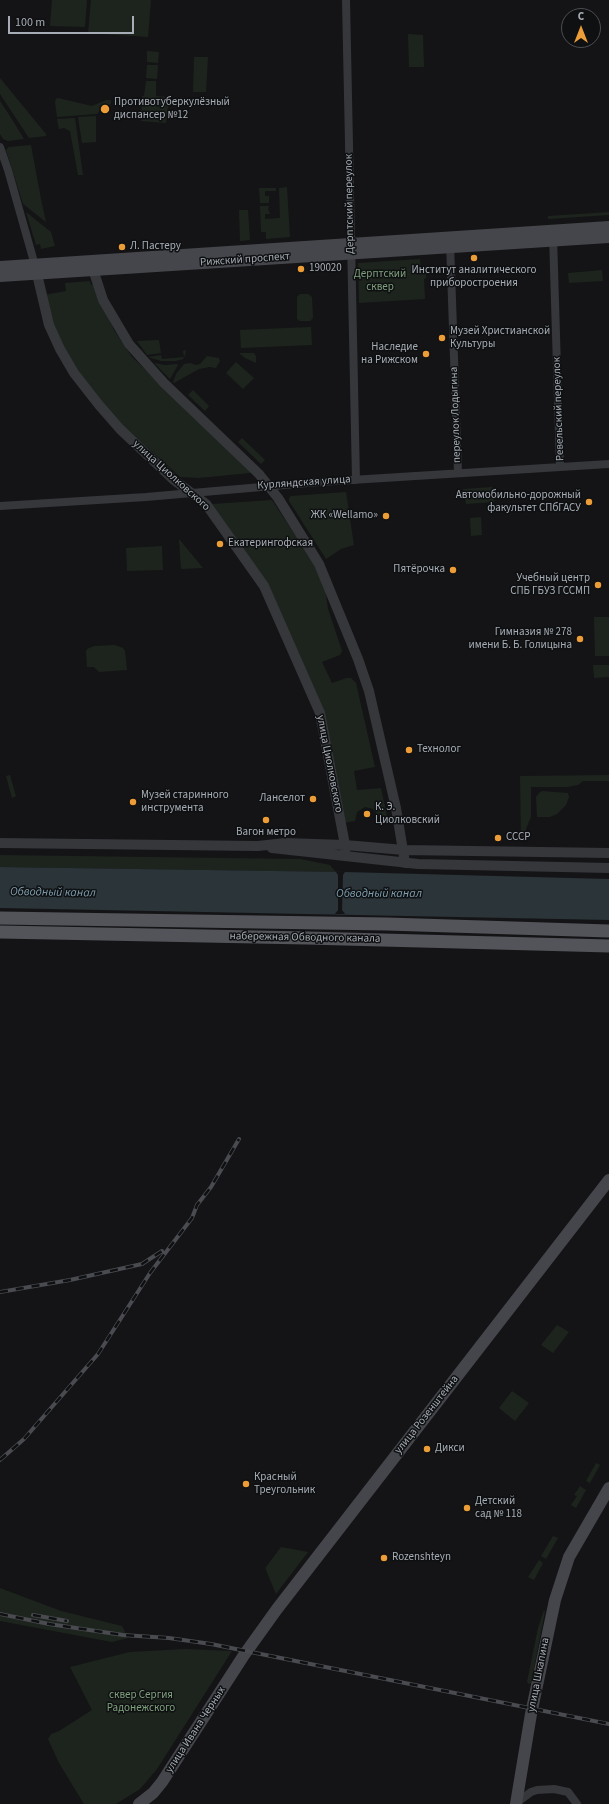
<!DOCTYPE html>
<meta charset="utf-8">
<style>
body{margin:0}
#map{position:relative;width:609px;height:1804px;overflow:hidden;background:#141416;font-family:"Source Sans 3",sans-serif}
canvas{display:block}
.north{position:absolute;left:561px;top:8px;width:40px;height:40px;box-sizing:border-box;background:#0f1011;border:1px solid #4c4f53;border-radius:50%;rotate:0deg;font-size:11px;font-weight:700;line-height:16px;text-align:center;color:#a7adb6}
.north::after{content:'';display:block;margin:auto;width:14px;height:18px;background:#ec9d37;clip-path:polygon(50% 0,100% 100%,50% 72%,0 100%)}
.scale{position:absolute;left:8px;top:16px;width:126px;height:18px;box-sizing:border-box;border:2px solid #a7adb6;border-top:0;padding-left:5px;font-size:12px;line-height:14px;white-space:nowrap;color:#a7adb6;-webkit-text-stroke:3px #0f1011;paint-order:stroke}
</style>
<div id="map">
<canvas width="609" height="1804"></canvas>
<div class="north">С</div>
<div class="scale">100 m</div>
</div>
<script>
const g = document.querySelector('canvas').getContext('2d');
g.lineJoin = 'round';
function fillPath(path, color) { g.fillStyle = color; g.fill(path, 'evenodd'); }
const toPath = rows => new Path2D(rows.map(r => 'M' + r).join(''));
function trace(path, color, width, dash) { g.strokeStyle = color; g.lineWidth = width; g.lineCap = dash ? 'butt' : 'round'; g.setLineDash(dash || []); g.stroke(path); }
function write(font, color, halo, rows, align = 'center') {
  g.font = font + ' "Source Sans 3",sans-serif'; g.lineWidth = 3; g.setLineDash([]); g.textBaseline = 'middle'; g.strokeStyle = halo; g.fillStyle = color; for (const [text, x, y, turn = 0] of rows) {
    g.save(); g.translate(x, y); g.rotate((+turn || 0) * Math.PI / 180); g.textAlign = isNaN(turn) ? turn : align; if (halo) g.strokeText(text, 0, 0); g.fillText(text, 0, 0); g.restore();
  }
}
fillPath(toPath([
 [52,0,87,0,85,27,50,26],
 [91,0,151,0,148,37,88,33],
 [408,34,423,35,424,67,409,67],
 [147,51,159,52,158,63,147,62],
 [194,57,208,57,206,92,193,92],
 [147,65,158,65,157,79,146,78],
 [0,78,46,134,46,136,29,138,0,94],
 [146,81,156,81,156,96,169,97,166,123,141,121,142,96,144,96],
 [58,98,92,106,106,100,111,100,111,104,102,108,97,114,57,117,55,102,56,99],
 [0,101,10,116,24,139,8,141,3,139,0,134],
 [96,116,96,142,82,143,78,117],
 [75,118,83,175,78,175,70,131,64,128,59,129,57,119],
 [31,145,41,199,46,222,23,204,6,150,9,147],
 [287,187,290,237,266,239,266,232,261,232,260,206,269,206,268,209,270,214,265,214,265,219,280,218,279,188],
 [259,188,276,188,276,191,265,191,265,196,269,196,269,203,260,203],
 [239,210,248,210,250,240,240,241],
 [26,212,51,232,55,246,41,249,40,244,36,245],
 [609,212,609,215,548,219,548,216],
 [420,259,421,273,426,273,426,278,424,279,425,299,359,303,358,263],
 [602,270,603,281,569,283,568,273],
 [90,281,91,285,93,284,114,330,132,357,249,469,250,473,199,478,180,477,112,415,84,381,55,331,44,295,66,291,65,283],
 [300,294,308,294,312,297,313,318,310,321,300,321,297,319,297,297],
 [311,327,312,345,241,348,240,330],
 [159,340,161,353,147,355,137,341],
 [186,350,185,355,183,359,176,361,161,361,148,357,161,355,162,359,184,357,183,351],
 [239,353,254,353,256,356,256,363,245,358],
 [207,356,219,358,220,361,216,368,210,367,199,369,174,383,173,382,176,374,184,364,190,363,196,365,200,364],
 [236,362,254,378,243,389,226,373],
 [154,363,165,365,177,364,178,365,170,379],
 [193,390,209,406,205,411,188,395],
 [242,438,265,460,261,464,238,442],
 [492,487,494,502,466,504,463,489],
 [346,492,354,545,341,549,326,559,289,501,289,498,291,496],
 [272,500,314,564,325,587,328,609,342,651,340,655,322,662,332,683,347,678,351,678,356,683,375,767,354,771,357,790,381,788,387,816,379,817,373,809,365,807,357,812,355,821,344,823,322,706,268,585,212,504],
 [481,517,482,535,471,536,470,518],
 [179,539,203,568,181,569],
 [162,546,163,570,127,571,126,548],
 [594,617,609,617,609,656,595,656],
 [115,645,123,648,125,651,127,670,99,672,94,667,87,667,86,652,87,649,94,646],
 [593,665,609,665,609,677,594,678],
 [10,775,16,796,12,798,6,776],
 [609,775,609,781,583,781,578,785,567,787,531,787,531,817,526,829,526,841,521,841,520,776],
 [542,791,568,793,569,797,566,805,557,814,550,817,537,817,536,797,539,793],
 [0,855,300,859,330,865,336,872,0,867],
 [557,1325,569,1332,553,1353,541,1345],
 [512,1391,529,1403,515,1421,499,1408],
 [596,1463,600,1465,590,1483,586,1481],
 [580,1486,586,1490,576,1508,571,1505,577,1496,574,1495],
 [553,1536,558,1538,546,1559,541,1556],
 [281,1547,308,1552,276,1594,266,1570,266,1567],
 [539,1560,543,1563,534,1580,528,1577],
 [0,1588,61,1611,122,1626,128,1638,112,1642,0,1621],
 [544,1610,545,1612,531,1683,529,1684,527,1682,538,1628],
 [185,1649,232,1651,157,1769,140,1789,116,1804,84,1804,59,1763,48,1739,51,1734,59,1731,92,1710,70,1667,130,1652]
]), '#1d241d');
fillPath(toPath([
 [0,867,345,872,609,879,609,920,0,908]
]), '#2b3439');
fillPath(toPath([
 [336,872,345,872,343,875,342,910,345,914,335,914,338,910,338,875]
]), '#141416');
trace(toPath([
 [346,0,356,480],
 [0,147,8,170,36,269],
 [553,236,560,467],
 [450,242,458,473],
 [0,506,146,497,319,482,609,464],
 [515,1804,531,1792,537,1790,554,1789,568,1792,577,1804]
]), '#35373b', 8);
trace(toPath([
 [91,263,103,300,129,344,164,383,259,474,278,498,319,564,358,659,369,691,396,808,405,863],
 [37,274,49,325,60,349,74,373,99,405,120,429,174,480,206,504,264,586,320,713,345,845,345,856],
 [0,843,258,846,285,843,345,845,404,850,609,853],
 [272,848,418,864,609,868]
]), '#35373b', 10);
trace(toPath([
 [0,267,609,227],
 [0,276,609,237],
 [139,1804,153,1793,162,1782,244,1655,277,1609,609,1180],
 [516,1804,531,1714,555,1600,569,1557,609,1488]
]), '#44464b', 12);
trace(toPath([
 [0,918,387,924,609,931],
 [0,932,307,938,609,946]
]), '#52545a', 13);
const rail = toPath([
 [0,1292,70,1280,142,1264,162,1251],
 [0,1460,24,1439,98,1354,150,1273,192,1218,197,1205,211,1187,239,1139],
 [0,1614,49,1624,123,1635,169,1638,211,1644,609,1724],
 [33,1615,67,1621]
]);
trace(rail, '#494b50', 4);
trace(rail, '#0f1011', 2.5, [8]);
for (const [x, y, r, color] of [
 [105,109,5,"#ec9d37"],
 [122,247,4,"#ec9d37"],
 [474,258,4,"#ec9d37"],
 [301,269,4,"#ec9d37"],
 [442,338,4,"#ec9d37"],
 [426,354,4,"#ec9d37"],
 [589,502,4,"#ec9d37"],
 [386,516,4,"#ec9d37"],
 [220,544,4,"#ec9d37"],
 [453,570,4,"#ec9d37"],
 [598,585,4,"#ec9d37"],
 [580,639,4,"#ec9d37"],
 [409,750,4,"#ec9d37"],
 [313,799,4,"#ec9d37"],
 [133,802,4,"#ec9d37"],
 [367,814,4,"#ec9d37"],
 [266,820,4,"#ec9d37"],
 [498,838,4,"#ec9d37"],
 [427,1449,4,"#ec9d37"],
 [246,1484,4,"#ec9d37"],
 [467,1508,4,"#ec9d37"],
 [384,1558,4,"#ec9d37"]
]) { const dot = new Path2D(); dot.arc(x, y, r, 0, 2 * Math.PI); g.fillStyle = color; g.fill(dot); trace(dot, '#0f1011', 1.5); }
write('11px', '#a7adb6', '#0f1011', [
 ["Противотуберкулёзный",114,103],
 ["диспансер №12",114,116],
 ["Л. Пастеру",130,247],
 ["190020",309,269],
 ["Институт аналитического",474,271,"center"],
 ["приборостроения",474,284,"center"],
 ["Музей Христианской",450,332],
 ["Культуры",450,345],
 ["Наследие",418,348,"right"],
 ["на Рижском",418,361,"right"],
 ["Автомобильно-дорожный",581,496,"right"],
 ["факультет СПбГАСУ",581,509,"right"],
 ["ЖК «Wellamo»",378,516,"right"],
 ["Екатерингофская",228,544],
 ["Пятёрочка",445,570,"right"],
 ["Учебный центр",590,579,"right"],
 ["СПБ ГБУЗ ГССМП",590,592,"right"],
 ["Гимназия № 278",572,633,"right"],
 ["имени Б. Б. Голицына",572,646,"right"],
 ["Технолог",417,750],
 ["Музей старинного",141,796],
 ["инструмента",141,809],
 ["Ланселот",305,799,"right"],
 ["К. Э.",375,808],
 ["Циолковский",375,821],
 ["Вагон метро",266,833,"center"],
 ["СССР",506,838],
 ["Дикси",435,1449],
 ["Красный",254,1478],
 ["Треугольник",254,1491],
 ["Детский",475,1502],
 ["сад № 118",475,1515],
 ["Rozenshteyn",392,1558]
], 'left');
write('11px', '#a7adb6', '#0f1011', [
 ["Дерптский переулок",350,204,-91],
 ["Рижский проспект",245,260,-4],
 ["Ревельский переулок",559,409,-92],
 ["переулок Лодыгина",456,415,-92],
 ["улица Циолковского",171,476,42],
 ["Курляндская улица",304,483,-4],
 ["улица Циолковского",329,764,79],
 ["набережная Обводного канала",305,938,1],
 ["улица Розенштейна",427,1415,-52],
 ["улица Шкапина",539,1675,-79],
 ["улица Ивана Черных",196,1730,-57]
]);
write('11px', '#7fa07e', '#0f1011', [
 ["Дерптский",380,275],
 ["сквер",380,288],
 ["сквер Сергия",141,1696],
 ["Радонежского",141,1709]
]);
write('italic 12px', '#7e9eb0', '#0f1011', [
 ["Обводный канал",53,893,1],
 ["Обводный канал",379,894]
]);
</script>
